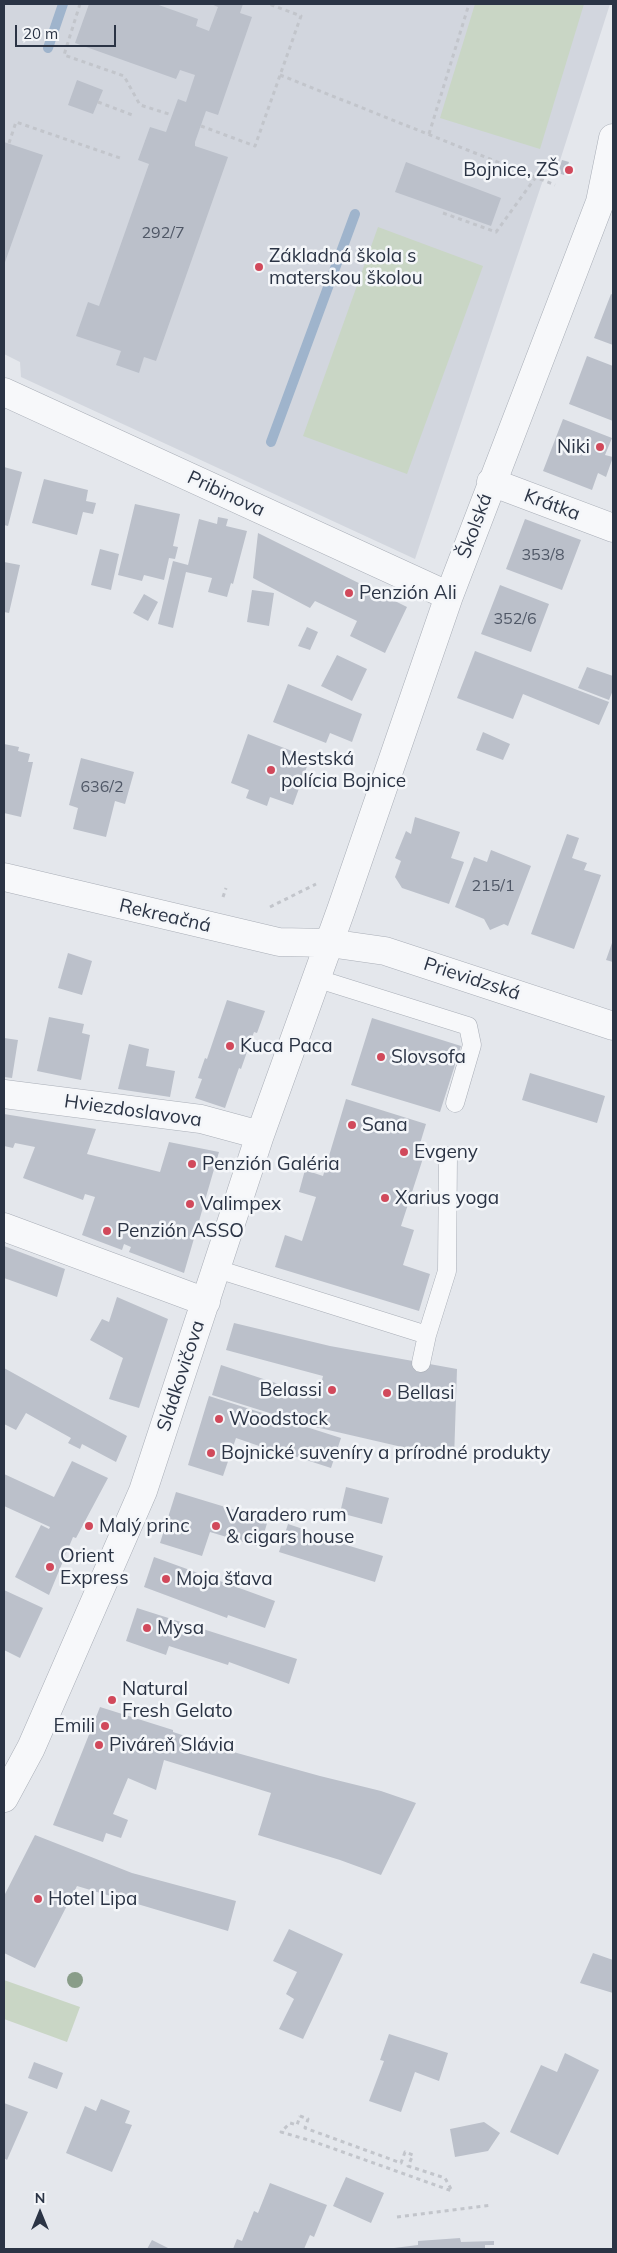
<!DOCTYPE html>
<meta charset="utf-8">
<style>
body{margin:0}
#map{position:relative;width:617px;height:2253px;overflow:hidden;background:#e4e7ec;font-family:Mulish,sans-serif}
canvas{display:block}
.frame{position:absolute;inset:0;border:5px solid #2b3445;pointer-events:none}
.north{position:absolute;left:15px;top:2188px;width:50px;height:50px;-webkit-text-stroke:4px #f4f6f9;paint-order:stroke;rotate:0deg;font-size:14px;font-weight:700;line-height:20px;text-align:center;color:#2b3445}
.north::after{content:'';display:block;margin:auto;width:18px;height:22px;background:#2b3445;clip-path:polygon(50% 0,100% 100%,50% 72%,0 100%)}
.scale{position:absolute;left:15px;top:25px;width:101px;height:22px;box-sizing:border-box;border:2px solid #2b3445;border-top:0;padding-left:6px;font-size:15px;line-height:18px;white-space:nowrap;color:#2b3445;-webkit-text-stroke:4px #f4f6f9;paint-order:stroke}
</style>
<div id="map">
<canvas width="617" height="2253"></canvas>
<div class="frame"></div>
<div class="north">N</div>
<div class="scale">20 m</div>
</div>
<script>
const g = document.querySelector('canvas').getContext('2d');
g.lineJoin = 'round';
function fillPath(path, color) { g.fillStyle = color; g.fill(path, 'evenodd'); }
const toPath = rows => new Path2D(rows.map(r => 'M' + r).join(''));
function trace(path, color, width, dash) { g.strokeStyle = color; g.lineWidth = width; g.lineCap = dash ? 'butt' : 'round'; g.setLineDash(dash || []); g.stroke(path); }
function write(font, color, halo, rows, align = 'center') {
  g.font = font + ' Mulish,sans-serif'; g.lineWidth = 5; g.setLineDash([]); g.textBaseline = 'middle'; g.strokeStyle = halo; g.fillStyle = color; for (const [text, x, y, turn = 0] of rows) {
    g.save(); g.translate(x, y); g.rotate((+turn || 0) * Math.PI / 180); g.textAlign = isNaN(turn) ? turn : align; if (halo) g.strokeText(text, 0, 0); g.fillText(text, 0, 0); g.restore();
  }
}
fillPath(toPath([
 [4,4,610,4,556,173,546,172,543,180,415,559,21,377,20,362,4,354]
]), '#d2d6de');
fillPath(toPath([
 [475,4,584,4,540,149,440,118],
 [378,227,483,266,407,474,303,436],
 [4,1980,80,2007,67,2042,4,2019]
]), '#c9d6c5');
trace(toPath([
 [48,48,63,4],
 [271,442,355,214]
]), '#9fb4cc', 10);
fillPath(toPath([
 [89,4,156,4,198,19,196,26,209,31,218,7,211,4,243,4,240,13,252,17,218,115,206,111,195,142,195,146,228,157,156,361,144,357,139,373,116,365,121,351,76,336,88,302,99,306,149,164,138,160,150,127,166,132,178,99,186,102,195,75,180,70,176,79,75,43],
 [77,80,103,90,93,114,68,105],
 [4,142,43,155,4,265],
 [562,160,569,162,564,175,558,173],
 [406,162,501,198,491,226,395,192],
 [611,294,613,295,613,345,594,338],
 [587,356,613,366,613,421,569,404],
 [563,419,612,438,605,455,613,457,606,477,598,473,592,490,543,471],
 [4,467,22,472,8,526,4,525],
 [44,479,88,490,86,501,96,503,93,514,83,512,77,535,32,523],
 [135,504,180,514,173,546,178,547,175,559,169,558,164,580,144,575,142,581,118,575],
 [218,517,228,519,226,526,247,531,233,584,231,583,227,597,208,592,212,578,186,572,173,628,158,624,173,561,188,565,199,519,217,524],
 [525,519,581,540,562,590,506,569],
 [258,533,407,607,385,653,350,636,357,621,315,601,310,608,253,578],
 [100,549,119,554,111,590,91,585],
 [4,562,20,565,9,613,4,612],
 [500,585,549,604,531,652,481,634],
 [252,590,274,593,269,626,247,622],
 [144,594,158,602,148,621,133,613],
 [307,627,318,632,310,650,298,646],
 [475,651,609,702,599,725,523,694,513,719,457,698],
 [337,655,367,669,352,701,321,686],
 [587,667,613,676,613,690,609,700,578,688],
 [288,684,362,714,352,742,330,733,326,743,273,722],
 [483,732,510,744,503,760,476,750],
 [248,734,310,758,293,805,270,797,267,806,246,798,249,790,231,783],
 [4,744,19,747,18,751,30,754,28,762,33,762,21,817,4,813],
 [81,758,134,772,125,804,115,801,106,837,73,829,78,808,69,805],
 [415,817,460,832,451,858,464,862,449,904,402,888,395,877,401,861,395,858,406,831,411,834],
 [567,834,579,838,572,858,587,863,584,870,601,875,574,949,531,934],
 [491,850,531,866,508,926,504,924,490,930,484,919,455,907,474,857,487,862],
 [613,940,613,962,606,960],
 [68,953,92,961,82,995,58,988],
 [227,1000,265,1011,257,1033,254,1032,241,1069,239,1068,225,1108,195,1098,202,1079,198,1078,205,1058,207,1059],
 [49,1017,84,1024,82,1033,90,1035,81,1080,37,1071],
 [372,1018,461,1046,440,1112,351,1085],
 [4,1038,18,1040,12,1078,4,1077],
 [129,1044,149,1049,146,1066,175,1071,170,1097,118,1089],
 [530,1073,605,1096,597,1123,522,1100],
 [346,1099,426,1124,419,1147,426,1149,401,1226,414,1230,403,1265,430,1274,419,1311,275,1267,285,1235,302,1241,316,1197,299,1192,305,1170,323,1176],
 [4,1114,96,1129,87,1154,160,1172,169,1142,219,1152,184,1273,129,1252,131,1247,124,1244,122,1250,82,1235,95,1197,85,1194,83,1200,23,1178,35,1147,15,1143,13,1148,4,1146],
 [4,1246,65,1269,57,1297,4,1278],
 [117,1297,168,1319,139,1408,109,1399,123,1358,90,1340,102,1319,109,1322],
 [234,1323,330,1346,457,1369,454,1459,311,1426,212,1395,221,1365,318,1397,323,1376,226,1350],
 [4,1368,127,1436,116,1462,82,1444,80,1449,68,1443,71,1438,26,1413,16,1430,4,1424],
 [209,1396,341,1438,331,1468,272,1449,268,1461,259,1457,262,1447,236,1438,223,1476,188,1465],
 [72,1461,108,1478,76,1538,73,1537,49,1595,15,1577,41,1525,49,1529,50,1527,4,1506,4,1474,54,1497],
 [346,1487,389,1498,382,1524,340,1513],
 [176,1492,268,1520,260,1547,210,1532,202,1556,160,1543],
 [288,1524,333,1539,333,1541,383,1556,375,1582,279,1552],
 [154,1557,275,1601,265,1628,228,1615,227,1618,144,1587],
 [4,1590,43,1608,20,1658,4,1650],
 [137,1608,297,1659,289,1684,229,1662,228,1665,169,1646,166,1655,126,1641],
 [100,1707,173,1730,173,1732,237,1753,320,1776,381,1791,416,1803,381,1875,340,1860,258,1835,271,1793,164,1760,156,1790,128,1778,113,1814,128,1820,121,1838,106,1833,103,1842,53,1825],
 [35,1835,132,1873,236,1901,228,1931,77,1886,35,1968,4,1953,4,1896],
 [289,1929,343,1954,303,2039,279,2029,294,1999,286,1994,297,1972,273,1961],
 [593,1953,613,1960,613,1993,580,1983],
 [389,2034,448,2053,439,2081,415,2072,401,2112,369,2101,384,2061,380,2060],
 [565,2053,599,2070,558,2155,510,2132,541,2065,557,2072],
 [34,2062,63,2073,57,2089,28,2078],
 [101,2099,130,2111,125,2123,132,2125,112,2172,66,2153,85,2106,96,2111],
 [4,2103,28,2112,7,2160,4,2158],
 [484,2122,500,2133,488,2151,455,2157,450,2129],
 [346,2177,384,2193,371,2223,333,2206],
 [270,2183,327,2205,314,2237,310,2235,304,2249,233,2249,237,2239,242,2241,254,2211,258,2213],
 [460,2238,461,2242,494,2241,494,2245,485,2245,485,2249,386,2249,418,2245,418,2241],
 [152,2240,170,2249,147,2249]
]), '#bbc0ca');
const lane = toPath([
 [315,978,468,1026,472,1045,455,1103],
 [217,1269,427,1335,447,1271,448,1156],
 [421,1363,427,1335]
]);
const street = toPath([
 [4,392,449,596],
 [491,482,613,528],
 [4,877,279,942,329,943,385,951,613,1026],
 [4,1094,201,1119,260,1135],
 [4,1227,206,1302],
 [4,1798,31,1748,143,1491,260,1135,341,910,449,596,600,202,613,138]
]);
trace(lane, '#a9aeb7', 19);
trace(street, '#a9aeb7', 29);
trace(toPath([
 [80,4,64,55,124,76,140,105,172,115],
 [280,75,555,185],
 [98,102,135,116],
 [201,126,255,146,301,16,269,4],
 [429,134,469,4],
 [9,143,16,122,120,158],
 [443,213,496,232,536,177],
 [223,897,226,888],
 [270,907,316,884],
 [300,2116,308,2119,305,2128,401,2163,405,2152,413,2155,408,2166,445,2178,452,2191,312,2141,281,2132,290,2123,297,2125,300,2116],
 [397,2217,492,2205]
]), '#c2c5cb', 3, [4, 4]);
trace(lane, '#f7f8fa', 18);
trace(street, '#f7f8fa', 28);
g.fillStyle = '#899d89';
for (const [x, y] of [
 [75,1980]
]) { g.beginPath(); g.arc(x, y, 8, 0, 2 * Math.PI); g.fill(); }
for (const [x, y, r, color] of [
 [569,170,5,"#d1495b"],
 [259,267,5,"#d1495b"],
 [600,447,5,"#d1495b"],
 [349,593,5,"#d1495b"],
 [271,770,5,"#d1495b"],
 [230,1046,5,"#d1495b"],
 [381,1057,5,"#d1495b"],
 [352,1125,5,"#d1495b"],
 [404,1152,5,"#d1495b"],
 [192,1164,5,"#d1495b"],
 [385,1198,5,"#d1495b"],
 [190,1204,5,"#d1495b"],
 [107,1231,5,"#d1495b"],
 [332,1390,5,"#d1495b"],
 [387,1393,5,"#d1495b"],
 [219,1419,5,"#d1495b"],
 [211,1453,5,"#d1495b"],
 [89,1526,5,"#d1495b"],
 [216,1526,5,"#d1495b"],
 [50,1567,5,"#d1495b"],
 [166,1579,5,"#d1495b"],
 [147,1628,5,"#d1495b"],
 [112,1700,5,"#d1495b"],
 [105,1726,5,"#d1495b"],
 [99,1745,5,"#d1495b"],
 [38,1899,5,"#d1495b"]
]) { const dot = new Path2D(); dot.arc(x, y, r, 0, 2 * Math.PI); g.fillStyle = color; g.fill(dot); trace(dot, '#f4f6f9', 2); }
write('16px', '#4f5766', null, [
 ["292/7",163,233],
 ["353/8",543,555],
 ["352/6",515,619],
 ["636/2",102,787],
 ["215/1",493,886]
]);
write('19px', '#2b3445', '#f4f6f9', [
 ["Bojnice, ZŠ",559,170,"right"],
 ["Základná škola s",269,256],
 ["materskou školou",269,278],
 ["Niki",590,447,"right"],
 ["Penzión Ali",359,593],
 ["Mestská",281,759],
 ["polícia Bojnice",281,781],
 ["Kuca Paca",240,1046],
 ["Slovsofa",391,1057],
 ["Sana",362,1125],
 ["Evgeny",414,1152],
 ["Penzión Galéria",202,1164],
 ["Xarius yoga",395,1198],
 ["Valimpex",200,1204],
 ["Penzión ASSO",117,1231],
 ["Belassi",322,1390,"right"],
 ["Bellasi",397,1393],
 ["Woodstock",229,1419],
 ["Bojnické suveníry a prírodné produkty",221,1453],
 ["Varadero rum",226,1515],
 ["& cigars house",226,1537],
 ["Malý princ",99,1526],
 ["Orient",60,1556],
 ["Express",60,1578],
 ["Moja šťava",176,1579],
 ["Mysa",157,1628],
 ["Natural",122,1689],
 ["Fresh Gelato",122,1711],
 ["Emili",95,1726,"right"],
 ["Piváreň Slávia",109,1745],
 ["Hotel Lipa",48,1899]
], 'left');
write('19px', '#2b3445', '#f4f6f9', [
 ["Pribinova",226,494,25],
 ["Krátka",552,505,20],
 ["Školská",475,526,-70],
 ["Rekreačná",165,916,13],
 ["Prievidzská",472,979,18],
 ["Hviezdoslavova",133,1111,8],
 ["Sládkovičova",181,1376,-72]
]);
</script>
